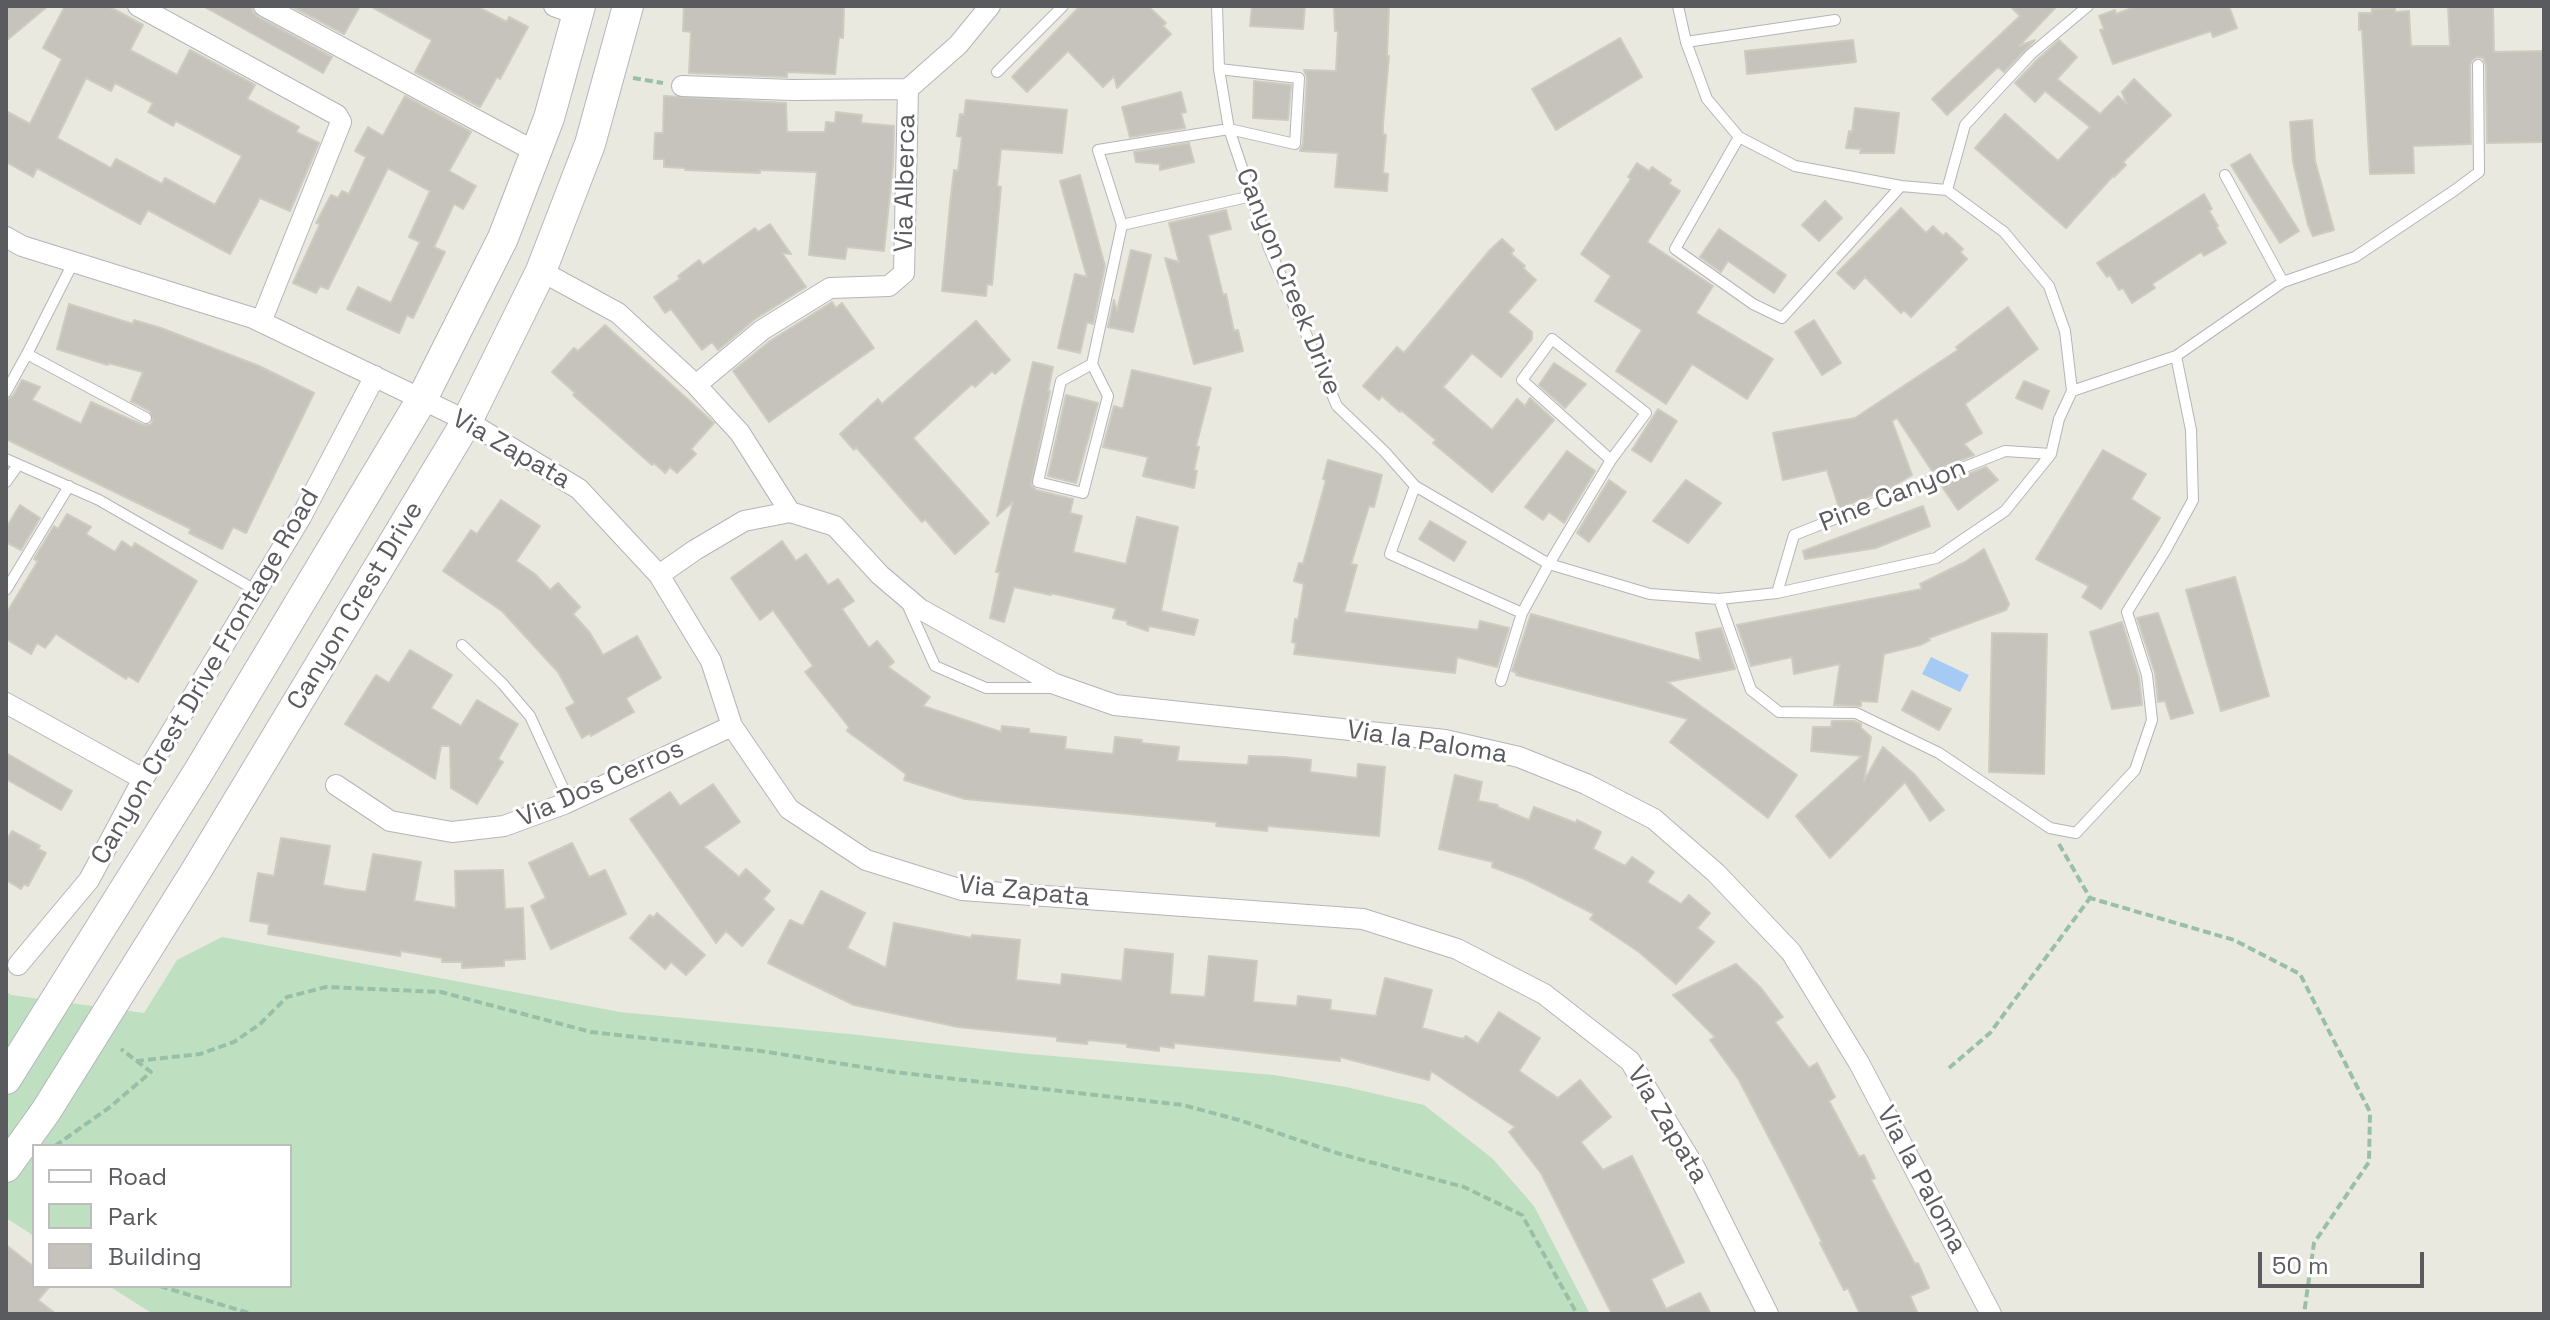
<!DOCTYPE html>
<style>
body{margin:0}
#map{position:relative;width:2550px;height:1320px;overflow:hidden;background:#eae9e0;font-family:"Space Grotesk",sans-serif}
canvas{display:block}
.frame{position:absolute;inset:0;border:8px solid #595b5f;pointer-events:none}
.legend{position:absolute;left:32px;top:1144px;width:260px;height:144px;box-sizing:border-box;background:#fff;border:2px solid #bdbdbf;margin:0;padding:10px 14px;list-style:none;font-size:24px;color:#595b5f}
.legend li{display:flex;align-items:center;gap:16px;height:40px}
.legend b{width:40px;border:2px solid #bdbdbf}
.scale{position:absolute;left:2258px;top:1252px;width:166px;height:36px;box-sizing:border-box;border:4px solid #595b5f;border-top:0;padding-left:10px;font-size:24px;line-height:28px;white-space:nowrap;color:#595b5f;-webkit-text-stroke:6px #fff;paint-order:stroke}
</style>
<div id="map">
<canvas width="2550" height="1320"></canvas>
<div class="frame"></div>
<ul class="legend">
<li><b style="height:10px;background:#fff"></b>Road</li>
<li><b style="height:22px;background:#bee0c1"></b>Park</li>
<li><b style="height:22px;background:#c5c3bc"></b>Building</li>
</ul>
<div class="scale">50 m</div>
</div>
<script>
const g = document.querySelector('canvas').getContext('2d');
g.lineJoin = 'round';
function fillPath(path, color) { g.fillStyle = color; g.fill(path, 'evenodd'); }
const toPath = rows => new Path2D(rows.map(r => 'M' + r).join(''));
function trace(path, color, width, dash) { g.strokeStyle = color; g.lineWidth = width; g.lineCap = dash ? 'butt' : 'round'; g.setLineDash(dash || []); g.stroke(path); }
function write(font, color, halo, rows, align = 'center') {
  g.font = font + ' "Space Grotesk",sans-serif'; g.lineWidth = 6; g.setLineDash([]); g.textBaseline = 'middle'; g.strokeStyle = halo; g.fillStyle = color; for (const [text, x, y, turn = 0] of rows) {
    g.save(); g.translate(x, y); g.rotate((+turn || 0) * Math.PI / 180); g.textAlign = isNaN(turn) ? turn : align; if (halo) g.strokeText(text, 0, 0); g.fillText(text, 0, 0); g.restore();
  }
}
fillPath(toPath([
 [222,937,620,1012,849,1034,1018,1053,1274,1075,1346,1087,1424,1105,1492,1158,1534,1206,1590,1314,153,1314,109,1286,290,1286,290,1146,34,1146,34,1236,6,1218,6,991,11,995,144,1013,177,960]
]), '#bee0c1');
fillPath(toPath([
 [1931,657,1969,675,1960,692,1922,674]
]), '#a5cbf5');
const building = toPath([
 [6,6,48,6,6,41,6,6],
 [65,6,108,6,143,25,130,50,177,75,190,50,255,85,247,99,299,127,296,132,319,143,290,211,260,198,230,254,148,210,140,224,37,168,33,177,6,162,6,111,30,124,62,59,43,48,65,6],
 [86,78,111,91,115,83,153,103,148,112,173,126,176,121,242,156,215,205,165,178,162,184,116,159,111,168,57,138,86,78],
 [203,6,251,6,253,12,258,17,332,57,323,73,203,6],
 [291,6,360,6,344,34,291,6],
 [370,6,476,6,507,22,509,17,528,27,500,79,497,77,480,107,415,72,432,40,370,6],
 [684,6,844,6,843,38,839,37,835,74,787,72,787,77,689,73,691,32,683,31,684,6],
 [1080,6,1148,6,1166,23,1163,26,1171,34,1117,88,1114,76,1103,87,1068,51,1027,92,1012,77,1080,6],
 [1252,6,1305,6,1303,29,1250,26,1252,6],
 [1334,6,1389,6,1387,56,1389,56,1383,124,1383,134,1386,135,1383,173,1388,174,1387,191,1335,187,1338,153,1300,151,1303,144,1307,78,1304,70,1336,71,1338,31,1335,31,1334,6],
 [2010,6,2057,6,2019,46,2035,40,2004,72,1998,67,1947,115,1932,99,2020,16,2010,6],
 [2137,6,2229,6,2237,28,2213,37,2211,31,2113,64,2100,30,2104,29,2099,16,2115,10,2116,14,2137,6],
 [2448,6,2493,6,2494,52,2544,51,2544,142,2487,143,2486,65,2483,58,2477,57,2472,60,2470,65,2471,144,2413,146,2414,173,2370,174,2362,30,2359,30,2359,13,2372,13,2372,9,2395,8,2395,12,2409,11,2411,46,2450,46,2448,6],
 [1620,38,1642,77,1556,130,1532,89,1620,38],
 [1853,40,1856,62,1747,74,1745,51,1853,40],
 [2059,40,2077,57,2057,79,2100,114,2118,96,2127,104,2122,92,2134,79,2171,115,2123,162,2126,165,2114,177,2113,176,2066,228,1975,148,2005,114,2058,161,2090,127,2045,91,2035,102,2015,83,2037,60,2059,40],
 [1254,81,1291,85,1288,120,1253,118,1254,81],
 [1181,92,1186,112,1181,113,1185,128,1130,137,1122,107,1181,92],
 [405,96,471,132,449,171,476,186,463,209,454,204,434,247,445,252,413,318,407,315,399,333,347,309,358,287,391,303,420,242,409,237,430,191,388,168,328,289,320,286,316,293,293,283,320,224,316,223,331,195,338,198,342,191,349,194,366,157,355,151,368,127,383,136,405,96],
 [664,96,786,103,787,132,825,132,826,122,835,123,836,112,862,115,861,123,894,126,893,164,884,251,847,247,845,259,809,255,817,172,760,170,760,173,685,170,685,168,664,167,664,159,654,159,655,133,663,133,664,96],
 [966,100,1067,110,1062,153,1001,149,997,186,1001,187,992,285,987,284,986,296,942,291,950,204,954,170,958,171,962,137,957,136,960,114,964,115,966,100],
 [1855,108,1899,113,1894,153,1860,153,1861,149,1846,148,1849,131,1852,132,1855,108],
 [2312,120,2315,161,2334,230,2313,236,2308,225,2293,162,2290,122,2312,120],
 [1189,143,1194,162,1160,170,1160,164,1136,162,1134,152,1189,143],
 [2250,154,2299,231,2280,243,2231,165,2250,154],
 [1637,163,1649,171,1652,167,1671,180,1669,184,1680,191,1647,242,1713,286,1696,313,1773,359,1747,399,1692,364,1666,404,1616,371,1642,330,1595,301,1611,276,1581,254,1631,179,1628,177,1637,163],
 [1080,175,1105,266,1093,324,1087,322,1080,353,1058,348,1075,274,1087,277,1060,181,1080,175],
 [2204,194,2212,209,2209,211,2218,226,2216,227,2226,243,2204,256,2201,252,2152,284,2155,288,2132,303,2123,288,2119,290,2110,275,2107,277,2097,263,2204,194],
 [1825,201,1842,218,1819,241,1802,225,1825,201],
 [1901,208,1926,233,1933,226,1943,236,1946,233,1963,249,1960,252,1967,259,1911,317,1904,310,1901,313,1865,277,1854,289,1837,273,1901,208],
 [1226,210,1231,229,1208,235,1223,295,1226,294,1234,331,1238,330,1243,351,1194,364,1165,258,1179,262,1169,223,1226,210],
 [770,224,791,254,782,253,806,287,755,319,718,350,712,342,702,350,671,309,665,313,654,297,680,279,678,276,699,260,703,265,755,228,758,232,770,224],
 [1719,229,1786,275,1774,293,1728,261,1721,272,1700,257,1719,229],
 [1502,239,1514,250,1511,254,1525,266,1523,268,1536,280,1508,312,1532,332,1532,339,1501,377,1472,353,1443,387,1492,430,1517,399,1525,406,1530,398,1554,420,1492,492,1433,443,1436,440,1401,410,1400,412,1382,396,1379,400,1363,386,1397,347,1404,353,1490,250,1502,239],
 [1131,250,1151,255,1133,332,1108,327,1114,300,1117,311,1131,250],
 [832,302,836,308,842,303,874,348,769,422,733,371,770,341,832,302],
 [69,304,133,324,134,320,161,328,259,366,314,393,246,533,233,527,222,549,189,533,191,529,6,439,6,400,13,396,22,380,40,387,32,400,81,424,91,402,143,425,150,425,153,421,150,411,131,401,143,372,108,363,108,365,57,349,69,304],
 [2008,307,2038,349,1965,404,1982,433,1964,444,1974,455,1932,471,1897,418,1892,421,1912,475,1891,488,1839,508,1827,470,1783,480,1773,433,1855,418,1958,350,1956,347,2008,307],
 [1814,320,1841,363,1822,375,1795,332,1814,320],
 [976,321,1010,360,995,374,992,371,975,387,972,384,913,438,989,523,955,554,925,519,922,522,856,447,854,450,840,434,878,399,882,404,976,321],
 [605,325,714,423,691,449,696,454,677,473,670,467,665,473,654,463,652,465,573,395,575,393,552,372,574,348,578,351,605,325],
 [1033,362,1053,367,1048,391,1050,391,1031,485,1036,490,1073,499,1070,513,1082,516,1073,552,1126,564,1137,517,1178,527,1161,611,1198,620,1194,635,1149,626,1148,631,1127,624,1127,621,1113,618,1116,608,1051,593,1051,595,1014,587,1004,622,990,618,1000,572,996,572,1013,502,997,516,1033,362],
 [1554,363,1586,384,1565,408,1539,385,1554,363],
 [1132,370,1211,388,1196,446,1199,447,1194,470,1197,471,1194,488,1143,476,1148,457,1103,447,1114,406,1123,409,1132,370],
 [2024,381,2049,391,2042,409,2016,398,2024,381],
 [1066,395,1098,403,1076,483,1048,476,1066,395],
 [1658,409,1677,421,1651,462,1632,450,1658,409],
 [2103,450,2146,474,2131,499,2160,518,2101,609,2082,597,2089,586,2036,559,2103,450],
 [1567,451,1595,471,1564,523,1549,512,1543,520,1525,507,1567,451],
 [1328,460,1382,475,1374,507,1369,506,1351,564,1357,565,1344,612,1478,630,1480,621,1509,628,1497,667,1457,657,1455,673,1294,654,1296,643,1292,642,1295,619,1298,620,1304,584,1294,581,1299,563,1303,564,1326,480,1323,479,1328,460],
 [1986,467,1998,480,1958,510,1941,485,1986,467],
 [1609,480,1626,492,1589,542,1577,533,1609,480],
 [1686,480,1721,503,1688,543,1653,521,1686,480],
 [501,500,540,526,516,561,535,574,550,590,558,583,580,607,573,614,590,633,603,655,637,636,661,678,626,698,634,712,591,736,590,733,582,738,566,708,575,703,558,672,502,611,443,571,471,530,477,534,501,500],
 [20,505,40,518,21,550,6,542,6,528,20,505],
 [1923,506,1930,526,1876,548,1805,559,1803,551,1923,506],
 [67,514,91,527,86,534,115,552,122,541,132,548,135,543,197,581,138,682,128,676,126,679,56,634,45,648,37,643,31,654,6,639,6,614,38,561,34,559,54,526,58,529,67,514],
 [1430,521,1466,542,1454,561,1419,539,1430,521],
 [782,541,796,561,806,554,828,585,838,579,854,601,842,609,869,648,877,641,894,662,888,667,930,697,923,706,1001,732,1002,726,1029,729,1029,733,1066,737,1065,749,1113,754,1115,737,1142,740,1141,743,1179,747,1177,761,1248,765,1249,756,1284,757,1311,760,1310,772,1357,778,1358,764,1385,767,1379,836,1268,826,1267,831,1216,826,1217,822,965,799,904,780,906,774,847,731,849,727,805,672,813,666,773,610,760,620,731,578,782,541],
 [1984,549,2009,604,2006,610,1929,638,1930,640,1920,645,1884,654,1877,702,1861,701,1861,706,1834,705,1840,664,1794,674,1792,657,1751,666,1737,625,1922,589,1920,584,1965,562,1984,549],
 [2235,577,2269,696,2221,711,2186,590,2235,577],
 [2158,613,2193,713,2171,719,2165,701,2158,702,2155,673,2137,618,2158,613],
 [1531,614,1701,661,1696,633,1721,628,1735,669,1667,682,1797,775,1768,818,1670,742,1688,719,1516,675,1517,673,1512,671,1531,614],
 [2122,622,2139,677,2142,705,2112,709,2090,632,2122,622],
 [1992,633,2047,634,2044,774,1989,772,1992,633],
 [410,650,452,675,431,708,461,726,477,700,518,724,498,759,503,762,477,804,451,788,450,746,441,746,435,779,345,724,376,675,389,683,410,650],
 [1912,691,1951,709,1939,730,1902,710,1912,691],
 [1832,721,1854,721,1861,724,1861,728,1871,737,1864,781,1883,747,1914,774,1944,810,1930,821,1905,782,1830,858,1796,816,1862,756,1811,751,1813,727,1831,727,1832,721],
 [6,753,72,791,61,810,6,779,6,753],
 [1455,775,1482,782,1478,801,1498,805,1497,807,1529,820,1534,807,1576,823,1577,820,1601,832,1593,849,1625,866,1632,857,1654,872,1647,882,1681,904,1689,895,1710,913,1697,928,1714,942,1676,984,1639,952,1590,919,1594,914,1527,880,1492,867,1493,862,1439,849,1455,775],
 [713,784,740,822,704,847,739,877,746,869,770,891,763,899,774,909,742,946,726,931,716,943,630,819,670,792,680,806,713,784],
 [12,831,40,846,38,849,46,853,28,886,24,884,21,889,6,880,6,841,12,831],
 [281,838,330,846,323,885,344,889,366,892,373,854,421,862,414,901,456,908,455,871,503,870,505,909,523,908,525,959,504,960,504,966,462,968,462,962,442,962,442,958,401,951,400,956,268,934,269,924,250,921,258,873,274,876,281,838],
 [572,843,589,877,605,870,626,914,551,949,531,906,546,898,529,863,572,843],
 [821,891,865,913,847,948,886,968,894,923,971,938,972,935,1020,940,1016,980,1061,985,1062,974,1122,981,1125,949,1173,954,1170,994,1205,997,1209,956,1257,961,1253,1002,1297,1006,1298,996,1331,1000,1330,1010,1376,1016,1385,978,1432,990,1422,1028,1463,1039,1466,1036,1478,1044,1499,1012,1540,1038,1519,1071,1558,1098,1580,1080,1611,1117,1581,1142,1603,1170,1632,1156,1653,1198,1684,1262,1651,1279,1666,1309,1700,1293,1711,1314,1612,1314,1541,1173,1509,1132,1515,1127,1431,1071,1429,1080,1340,1057,1340,1061,1174,1043,1174,1048,1159,1046,1159,1051,1127,1047,1127,1044,1088,1040,1087,1044,1057,1041,1057,1037,958,1027,854,1005,768,963,790,920,803,926,821,891],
 [657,913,705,955,686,975,671,962,665,969,630,938,650,915,653,918,657,913],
 [1736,964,1761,988,1783,1017,1775,1022,1809,1068,1817,1063,1835,1097,1829,1101,1859,1157,1864,1155,1875,1178,1871,1180,1915,1264,1918,1263,1929,1288,1910,1296,1918,1314,1860,1314,1848,1288,1844,1290,1820,1243,1822,1242,1788,1174,1739,1080,1710,1040,1715,1037,1673,995,1736,964],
 [6,1245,34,1267,34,1286,50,1286,38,1300,56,1314,6,1314,6,1245]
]);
fillPath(building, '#c5c3bc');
trace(building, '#cecbbf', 2);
const lane = toPath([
 [1217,6,1219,69,1229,129,1269,248,1337,406,1385,452,1415,486,1549,564,1650,594,1719,599,1777,593,1936,558,2005,511,2051,454,2059,419,2072,391,2065,331,2049,286,2004,232,1947,190,1901,186,1795,166,1739,137,1707,99,1686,42,1678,6],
 [1686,42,1835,20],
 [997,72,1063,6],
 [1739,137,1675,249,1753,304,1782,318,1901,186],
 [2225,175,2283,282],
 [1947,190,1965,125,2031,54,2088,6],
 [1122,225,1252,196],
 [74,261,27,354,146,418],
 [1552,339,1646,413,1611,460,1522,380,1552,339],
 [1092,364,1122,225,1098,150,1229,129,1295,144,1299,78,1219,69],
 [1092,364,1108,396,1083,493,1038,482,1061,381,1092,364],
 [2072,391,2176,356,2283,282,2355,257,2455,190,2479,172,2478,65],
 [6,392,27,354],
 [6,459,99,500,257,591],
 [6,482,18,465],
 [1415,486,1390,554,1522,613],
 [6,590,69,486],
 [1777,593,1794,535,2005,451,2051,454],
 [1719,599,1751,690,1779,712,1856,713,1939,753,2050,828,2076,833,2135,770,2152,720,2147,675,2127,612,2165,551,2193,500,2191,430,2176,356],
 [908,606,935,666,986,688,1056,688],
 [462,645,502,683,530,716,569,801],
 [1501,681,1522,613,1549,564,1611,460]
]);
const street = toPath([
 [138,6,337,115,341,122,261,322],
 [264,6,536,152],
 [554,6,577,14],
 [682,86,792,90,908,89,958,45,990,6],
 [6,237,22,246,253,318,467,421,579,489,659,575,711,661,732,726,789,809,866,860,962,890,1363,919,1457,949,1544,994,1630,1061,1695,1168,1768,1314],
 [541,271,618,313,696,385,740,433,790,512],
 [696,385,762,330,830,288,889,286,904,273,908,89],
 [659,575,695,550,744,521,790,512,835,526,880,575,920,609,1055,684,1115,705,1445,740,1519,757,1586,784,1654,819,1716,873,1791,952,1859,1063,1991,1314],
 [6,703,143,779],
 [336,785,390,821,452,832,504,826,564,804,732,726],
 [18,965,89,880,143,779,301,517,375,376]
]);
const secondary = toPath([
 [6,1079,199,771,422,399,503,238,549,118,580,6],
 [6,1167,46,1111,196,871,467,421,541,271,590,144,628,6]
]);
trace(lane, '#b3b5b9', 12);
trace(street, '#b3b5b9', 22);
trace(secondary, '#b4b6bb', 32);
trace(toPath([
 [633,78,663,83],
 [2059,844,2090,898,2234,940,2300,974,2370,1112,2369,1162,2314,1243,2304,1314],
 [136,1061,200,1054,234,1042,260,1024,287,997,326,987,441,992,591,1032,761,1051,894,1072,1183,1105,1239,1120,1340,1154,1464,1187,1522,1215,1577,1314],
 [1949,1068,1990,1033,2090,898],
 [55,1146,110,1107,151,1072,121,1049],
 [160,1286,252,1314]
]), '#99c0a7', 4, [8, 4]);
trace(lane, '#fff', 10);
trace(street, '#fff', 20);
trace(secondary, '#fff', 30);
write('26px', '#595b5f', '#fff', [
 ["Via Alberca",906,183,-89],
 ["Canyon Creek Drive",1288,282,68],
 ["Via Zapata",511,450,30],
 ["Pine Canyon",1893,496,-22],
 ["Canyon Crest Drive",356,606,-59],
 ["Canyon Crest Drive Frontage Road",206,677,-60],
 ["Via la Paloma",1427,743,9],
 ["Via Dos Cerros",601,784,-24],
 ["Via Zapata",1024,892,6],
 ["Via Zapata",1667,1125,59],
 ["Via la Paloma",1921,1180,62]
]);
</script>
